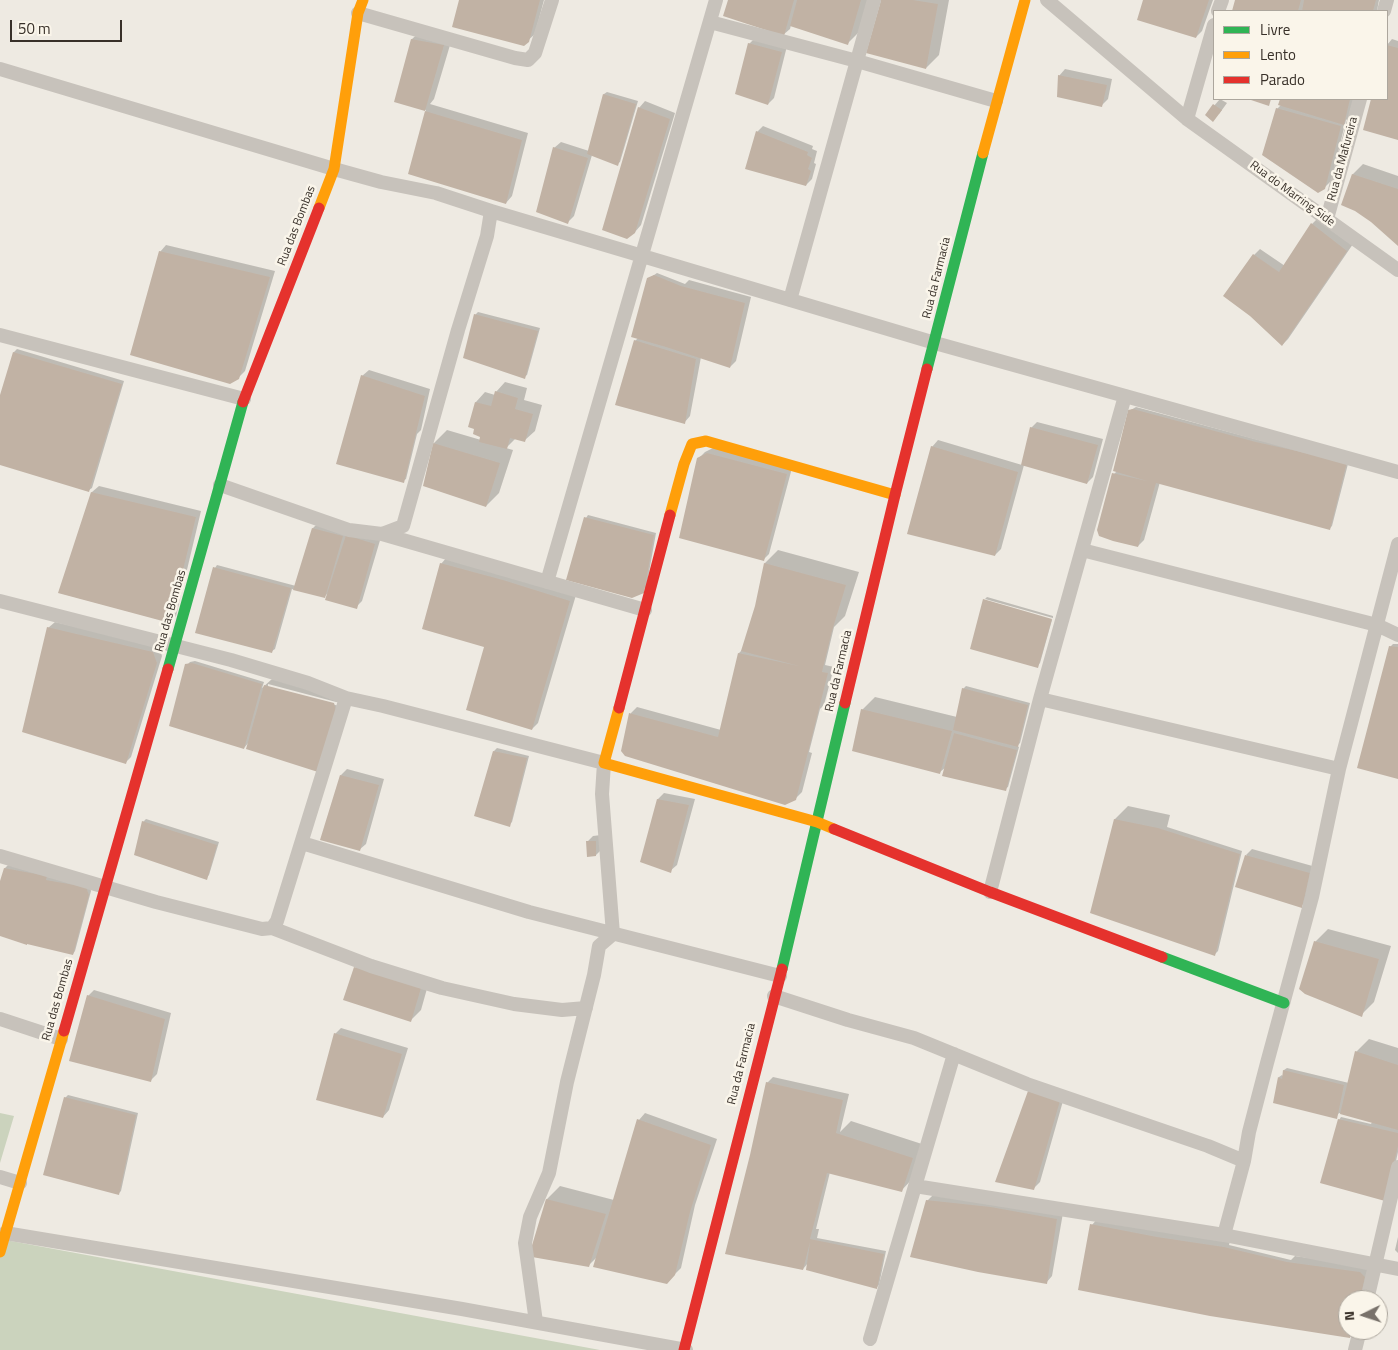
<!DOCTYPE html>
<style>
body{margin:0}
#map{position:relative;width:1398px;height:1350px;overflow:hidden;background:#eeeae2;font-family:"Titillium Web",sans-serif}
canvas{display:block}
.legend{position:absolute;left:1213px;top:10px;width:175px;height:90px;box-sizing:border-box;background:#faf5ea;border:1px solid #aca69d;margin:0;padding:6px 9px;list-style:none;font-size:15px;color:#383029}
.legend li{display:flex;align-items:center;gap:10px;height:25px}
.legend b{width:25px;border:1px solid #aca69d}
.north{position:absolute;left:1338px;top:1290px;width:50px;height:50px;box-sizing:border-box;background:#faf5ea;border:1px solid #aca69d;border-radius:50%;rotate:266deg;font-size:14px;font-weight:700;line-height:20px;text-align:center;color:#383029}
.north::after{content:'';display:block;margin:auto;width:18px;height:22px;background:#78716a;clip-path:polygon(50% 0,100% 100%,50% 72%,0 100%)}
.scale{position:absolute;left:10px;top:20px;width:112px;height:22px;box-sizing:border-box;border:2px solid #383029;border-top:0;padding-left:6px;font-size:15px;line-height:18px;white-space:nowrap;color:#383029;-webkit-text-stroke:4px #faf5ea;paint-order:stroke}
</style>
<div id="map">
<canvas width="1398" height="1350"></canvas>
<ul class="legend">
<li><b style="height:6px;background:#30b455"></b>Livre</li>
<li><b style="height:6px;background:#ff9f0a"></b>Lento</li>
<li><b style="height:6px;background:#e5322d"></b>Parado</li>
</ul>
<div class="north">N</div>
<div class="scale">50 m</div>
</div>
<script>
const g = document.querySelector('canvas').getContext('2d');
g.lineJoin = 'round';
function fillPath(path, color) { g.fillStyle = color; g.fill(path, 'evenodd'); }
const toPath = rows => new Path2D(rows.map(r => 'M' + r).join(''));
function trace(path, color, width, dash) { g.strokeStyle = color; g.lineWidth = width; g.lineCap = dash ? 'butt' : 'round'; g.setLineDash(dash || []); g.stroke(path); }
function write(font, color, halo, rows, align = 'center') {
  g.font = font + ' "Titillium Web",sans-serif'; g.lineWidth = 5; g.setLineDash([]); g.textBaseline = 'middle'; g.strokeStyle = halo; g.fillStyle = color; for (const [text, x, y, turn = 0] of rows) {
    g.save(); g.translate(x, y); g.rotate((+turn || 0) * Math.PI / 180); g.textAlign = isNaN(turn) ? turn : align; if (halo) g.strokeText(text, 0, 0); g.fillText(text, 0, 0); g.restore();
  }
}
fillPath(toPath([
 [0,1113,14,1116,0,1163],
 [0,1239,600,1350,0,1350]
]), '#cbd3bd');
fillPath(toPath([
 [461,0,544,0,535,34,524,44],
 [729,0,869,0,860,31,847,44,791,25,790,29,783,35],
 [882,0,949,0,939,55,926,68],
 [1144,0,1213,0,1202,31,1196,37],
 [1236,0,1379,0,1377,11,1233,11],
 [422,30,453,35,434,99,430,104,528,133,512,196,506,203,410,173,426,110,396,101,412,39],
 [755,38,787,46,774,98,768,104,749,44],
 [1392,39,1398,41,1398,138,1364,129,1372,99,1387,99,1387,45],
 [1065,69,1112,79,1108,99,1102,105,1059,76],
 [607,92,638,101,620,162,617,164,592,155,574,216,568,222,554,148,561,142,589,151,604,94],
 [1220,99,1227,103,1219,114,1206,115],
 [1281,99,1354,99,1350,117,1346,120,1331,181,1324,188,1277,109,1281,105,1280,104],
 [645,101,675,113,641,225,635,232,639,108],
 [763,126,813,146,812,149,817,151,814,163,816,164,812,179,806,185,757,132],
 [1363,164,1398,176,1398,244,1372,221,1356,210,1342,204,1353,174],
 [1318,218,1353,244,1288,339,1282,345,1254,255,1260,249,1285,266,1312,224],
 [166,245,275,271,245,371,238,378,160,252],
 [657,273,685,284,689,280,751,297,736,361,730,367,701,357,690,416,684,423,635,341,638,338,648,279],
 [478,312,540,328,527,375,524,377,475,315],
 [17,349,124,381,92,488,89,490,0,463,0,400,14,352],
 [369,370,430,389,421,430,417,434,406,479,403,481,362,376],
 [505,382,527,388,524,400,542,405,535,431,525,440,516,438,506,448,513,450,499,493,486,506,424,485,434,443,447,430,481,440,482,436,476,428,469,426,476,402,485,392,495,395,496,392],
 [1136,407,1259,440,1349,460,1332,526,1329,529,1160,482,1144,540,1138,546,1114,474,1117,471,1129,411],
 [1037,422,1103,439,1093,477,1087,483,1024,465,1001,549,995,555,932,447,938,440,1022,465,1031,428],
 [715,447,792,468,769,554,763,560,698,459,705,452],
 [99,486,201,511,176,616,169,622,60,593,92,492],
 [588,515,656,533,646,589,586,518],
 [319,522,381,537,362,601,356,607,329,592,324,597,292,589,275,649,272,651,215,568,217,565,296,586,313,528],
 [778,550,859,572,845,616,834,627,825,665,834,667,824,705,820,709,809,752,812,753,802,792,795,799,622,751,631,713,637,707,721,730,739,653,742,650,756,606,765,563],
 [447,557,576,595,538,723,532,729,441,564],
 [987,597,1053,616,1053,618,985,599],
 [984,601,1052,620,1040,663,1037,666],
 [55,622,159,646,162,656,131,757,125,763,48,628],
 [1393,644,1398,644,1398,777,1358,767,1390,647],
 [195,661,264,682,262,688,272,679,340,697,342,703,324,765,318,771,248,748,249,742,244,748,170,725,187,665,190,662],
 [268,684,340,703,339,706,268,687],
 [966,686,1030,703,1020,743,1017,746,1019,747,1008,787,1005,789,946,767,940,772,862,710,875,697,957,717,963,689],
 [497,748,529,756,512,822,509,825,494,751],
 [347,769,384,779,366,844,359,850,341,775],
 [664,793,695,799,677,865,670,871,658,799],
 [1128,806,1170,815,1167,827,1242,851,1218,951,1215,954,1092,912,1115,819],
 [146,819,219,842,209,875,206,878,143,822],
 [601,835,602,849,596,855,587,842,593,836],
 [1252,849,1316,867,1308,900,1301,906,1246,855],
 [8,865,49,873,48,877,89,885,91,891,75,951,73,954,0,935,0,885,5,868],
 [1328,929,1391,946,1374,1002,1361,1015,1315,942],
 [364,958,430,978,421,1010,411,1020,355,967],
 [94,990,171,1013,157,1074,151,1080,88,996],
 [341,1028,408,1048,389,1110,383,1117,335,1034],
 [1369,1039,1398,1048,1398,1152,1388,1197,1339,1120,1341,1117,1371,1124,1372,1122,1339,1113,1336,1117,1275,1102,1279,1077,1282,1075,1283,1076,1284,1070,1287,1068,1349,1083,1356,1052],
 [773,1077,849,1094,840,1132,851,1121,925,1145,914,1177,901,1191,830,1172,816,1229,819,1229,817,1238,886,1251,879,1285,876,1288,808,1263,803,1269,737,1217,767,1083],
 [1065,1094,1040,1182,1034,1188,997,1181],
 [68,1095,138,1113,121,1191,118,1194,65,1098],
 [645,1113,717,1139,695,1205,681,1268,673,1276,598,1256,589,1265,531,1252,547,1199,560,1186,614,1200,639,1120],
 [940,1188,1063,1213,1052,1276,1046,1283,927,1201],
 [1098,1218,1230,1241,1229,1245,1291,1260,1295,1256,1367,1266,1371,1271,1364,1300,1348,1300,1348,1330,1356,1330,1350,1337,1092,1225],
 [1398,1237,1398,1253,1395,1250]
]), '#0003');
fillPath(toPath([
 [459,0,540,0,529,42,524,46,452,27],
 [728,0,794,0,784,36,723,16],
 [797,0,861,0,848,45,790,26],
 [881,0,913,0,938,4,926,69,866,53],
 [1143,0,1209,0,1196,38,1137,20],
 [1235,0,1301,0,1298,11,1232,11],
 [1304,0,1376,0,1373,11,1302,11],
 [411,39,444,45,425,111,394,102],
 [748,43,782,52,768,105,735,94],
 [1387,45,1398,48,1398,140,1363,130,1371,99,1387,99],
 [1058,75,1107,85,1102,107,1057,97],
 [603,94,636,104,618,166,587,154],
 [1248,99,1271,99,1269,106],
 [1280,99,1350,99,1344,125,1278,105],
 [1213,104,1222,110,1213,122,1205,115],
 [638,107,670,119,635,233,627,239,602,230],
 [1276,108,1341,126,1325,189,1318,193,1262,155],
 [425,111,522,140,506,204,408,174],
 [756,131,808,152,807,155,812,158,808,169,811,171,806,186,745,169],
 [553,147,588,158,568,224,536,212],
 [1352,174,1398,189,1398,246,1371,222,1355,211,1341,205],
 [1311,223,1347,251,1282,346,1250,316,1223,296,1253,254,1279,272],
 [159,251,270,277,239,379,230,384,130,355],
 [654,275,681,286,745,303,730,368,666,347,631,337,647,278],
 [474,314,538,331,525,379,463,358],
 [634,340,696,359,685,424,615,405],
 [13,352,122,384,89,492,0,465,0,395],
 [361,375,425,396,404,483,336,464],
 [495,391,518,398,515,409,533,414,525,442,510,438,507,449,479,442,480,437,473,434,474,429,468,427,475,402,491,406],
 [1133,409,1256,442,1347,462,1330,530,1156,483,1138,547,1113,541,1099,536,1097,530,1112,473,1147,481,1113,471,1128,410],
 [1030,427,1098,445,1087,484,1021,465],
 [433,443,500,463,486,507,423,486],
 [931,446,1018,472,995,556,907,534],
 [707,453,787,474,764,561,679,538,697,458],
 [91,492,196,517,170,623,58,593],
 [584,517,654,535,644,593,632,598,566,580],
 [312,528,343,536,325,598,293,590],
 [346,535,375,544,357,609,325,600],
 [440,563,503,580,570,601,532,730,466,710,484,647,422,629],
 [764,563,846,585,832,631,822,672,828,673,796,800,785,805,625,756,621,751,629,713,718,737,738,653,799,666,741,651,755,606],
 [213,567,291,588,272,653,195,633],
 [983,599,1052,619,1038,668,970,649],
 [47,627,153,652,157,663,126,764,22,732],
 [1389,646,1398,647,1398,779,1357,768],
 [192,663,262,684,244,749,169,726,185,664],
 [264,685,334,703,336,710,318,772,246,749],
 [962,688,1028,705,1018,747,953,730],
 [861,709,952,731,940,774,852,751],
 [954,733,1017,750,1006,791,942,776],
 [493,751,527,758,510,827,474,816],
 [340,775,379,785,360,851,320,840],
 [657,799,689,805,671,873,640,862],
 [1114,819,1158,828,1240,854,1215,956,1090,913],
 [142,821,217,845,207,880,134,855],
 [586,841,596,841,596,856,587,857],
 [1245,855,1310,873,1302,908,1235,887],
 [4,868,47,876,46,880,86,887,89,895,73,955,27,944,27,945,0,936,0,881],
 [1314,941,1379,959,1362,1017,1305,994,1299,989],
 [354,967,421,988,411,1022,343,1000],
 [87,995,165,1019,151,1082,69,1061],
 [334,1033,402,1054,383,1118,316,1100],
 [1355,1051,1398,1065,1398,1130,1340,1114],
 [1283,1070,1344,1085,1337,1119,1273,1103,1278,1077,1282,1079],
 [766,1082,843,1100,836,1133,913,1158,902,1192,827,1173,810,1239,884,1254,877,1289,806,1270,810,1242,803,1270,725,1254,750,1155],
 [1028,1091,1060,1101,1034,1190,995,1182],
 [64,1097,136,1115,119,1195,43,1175],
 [637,1119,711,1145,690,1212,675,1275,667,1284,593,1267],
 [1338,1119,1398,1133,1398,1146,1385,1201,1320,1183],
 [546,1199,606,1214,589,1267,532,1257,530,1252],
 [926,1200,991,1207,1057,1219,1047,1284,978,1272,910,1257],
 [1090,1224,1157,1237,1224,1247,1287,1262,1360,1272,1365,1277,1360,1300,1348,1300,1348,1330,1352,1330,1350,1338,1210,1316,1078,1290]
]), '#c1b2a4');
trace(toPath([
 [1047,0,1187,119,1398,270],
 [1218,11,1222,0],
 [1384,11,1387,0],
 [358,13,515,58,528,60,535,53,552,0],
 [710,22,857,61,996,101],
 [0,69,334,169,381,182,436,193,491,211,487,236,458,330,403,526,382,534,349,530,220,485],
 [1187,119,1214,25],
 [491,211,935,343,1398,472],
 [1327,219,1360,99],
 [790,300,874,0],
 [0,335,244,399],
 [382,534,645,610],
 [1398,544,1339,769,1312,897,1267,1063,1249,1132,1244,1161,1224,1235,1398,1269],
 [1082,550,1377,625,1398,635],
 [547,582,716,0],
 [0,601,231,660,308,683,346,698,277,921,272,928,262,929,156,902,0,856],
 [346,698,383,706,604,763,602,794,613,934,599,946,594,975,567,1082,549,1173,530,1217,525,1243,536,1322],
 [1040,699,1339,769],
 [302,843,529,912,780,976],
 [990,892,1040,699,1125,396],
 [272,928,371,966,442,988,514,1004,562,1010,586,1008],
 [774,996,848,1020,914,1038,1027,1084,1208,1146,1244,1161],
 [0,1019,61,1039],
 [0,1177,20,1183],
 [915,1186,1224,1235],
 [5,1233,462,1309,686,1350],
 [1367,1300,1398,1167],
 [870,1339,954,1054],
 [1355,1350,1360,1330]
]), '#c7c2bb', 14);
trace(toPath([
 [927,369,983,153],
 [168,669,243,402],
 [1162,957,1284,1003],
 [782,969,845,703]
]), '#30b455', 11);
trace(toPath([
 [983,153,1025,0],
 [319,208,334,169,358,13,363,0],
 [670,515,684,464,692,444,706,441,895,495],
 [619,708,604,763,817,822,834,829],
 [0,1252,64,1031]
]), '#ff9f0a', 11);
trace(toPath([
 [243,402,319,208],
 [845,703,895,495,927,369],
 [619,708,670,515],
 [834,829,990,892,1162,957],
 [64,1031,168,669],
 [684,1350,782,969]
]), '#e5322d', 11);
write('12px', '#383029', '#faf5ea', [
 ["Rua da Mafureira",1343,159,-75],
 ["Rua do Marring Side",1292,194,36],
 ["Rua das Bombas",297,226,-69],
 ["Rua da Farmacia",937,278,-76],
 ["Rua das Bombas",171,611,-74],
 ["Rua da Farmacia",839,671,-77],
 ["Rua das Bombas",58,1000,-74],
 ["Rua da Farmacia",742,1064,-76]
]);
</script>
